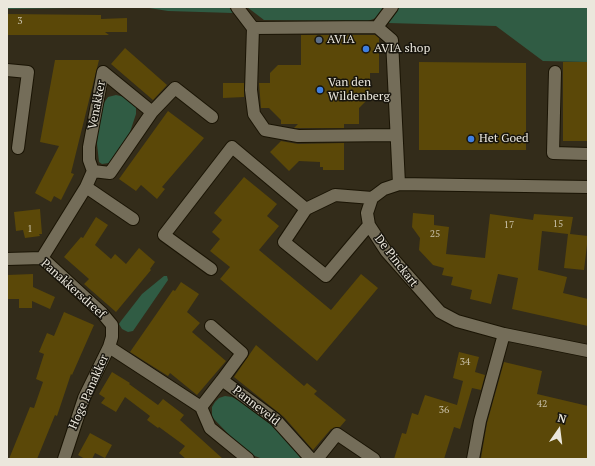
<!DOCTYPE html>
<style>
body{margin:0}
#map{position:relative;width:595px;height:466px;overflow:hidden;background:#332c1a;font-family:"PT Serif",serif}
canvas{display:block}
.frame{position:absolute;inset:0;border:8px solid #ebe7dc;pointer-events:none}
.north{position:absolute;left:539px;top:410px;width:40px;height:40px;-webkit-text-stroke:3px #18150d;paint-order:stroke;rotate:14deg;font-size:11px;font-weight:700;line-height:16px;text-align:center;color:#ebe7dc}
.north::after{content:'';display:block;margin:auto;width:14px;height:18px;background:#ebe7dc;clip-path:polygon(50% 0,100% 100%,50% 72%,0 100%)}
</style>
<div id="map">
<canvas width="595" height="466"></canvas>
<div class="frame"></div>
<div class="north">N</div>
</div>
<script>
const g = document.querySelector('canvas').getContext('2d');
g.lineJoin = 'round';
function fillPath(path, color) { g.fillStyle = color; g.fill(path, 'evenodd'); }
const toPath = rows => new Path2D(rows.map(r => 'M' + r).join(''));
function trace(path, color, width, dash) { g.strokeStyle = color; g.lineWidth = width; g.lineCap = dash ? 'butt' : 'round'; g.setLineDash(dash || []); g.stroke(path); }
function write(font, color, halo, rows, align = 'center') {
  g.font = font + ' "PT Serif",serif'; g.lineWidth = 3; g.setLineDash([]); g.textBaseline = 'middle'; g.strokeStyle = halo; g.fillStyle = color; for (const [text, x, y, turn = 0] of rows) {
    g.save(); g.translate(x, y); g.rotate((+turn || 0) * Math.PI / 180); g.textAlign = isNaN(turn) ? turn : align; if (halo) g.strokeText(text, 0, 0); g.fillText(text, 0, 0); g.restore();
  }
}
fillPath(toPath([
 [7,7,137,7,7,9],
 [143,7,229,7,233,13,168,11],
 [247,7,385,7,376,18,368,21,264,20],
 [396,7,588,7,588,62,543,61,496,26,388,23],
 [116,95,125,97,136,107,136,114,129,135,109,163,102,164,99,162,97,144,98,124,101,107,108,97],
 [164,276,167,276,168,280,133,331,128,332,122,329,119,324,121,321,142,294],
 [225,396,232,397,251,407,264,417,288,439,301,459,263,459,252,455,236,442,212,417,212,407,215,402,219,398]
]), '#305c44');
fillPath(toPath([
 [7,14,101,15,101,19,127,18,127,32,105,32,109,35,7,35],
 [301,35,375,35,379,38,379,73,370,73,370,97,359,108,359,124,344,124,344,128,294,128,298,124,281,124,281,120,269,108,261,108,259,83,270,83,270,73,278,65,301,65],
 [125,48,167,85,153,100,111,64],
 [55,60,99,60,71,173,74,174,61,200,54,196,51,202,35,193,59,146,40,142],
 [419,62,526,63,526,150,419,150],
 [563,62,588,62,588,141,563,141],
 [223,83,244,83,244,97,223,98],
 [168,111,204,138,162,187,165,189,157,199,141,185,136,191,119,179],
 [281,141,298,144,344,143,344,170,323,170,323,167,320,167,320,162,299,161,289,171,270,152],
 [244,177,277,204,267,216,279,226,259,250,331,310,361,274,378,288,317,361,220,279,230,267,210,251,220,239,212,232,222,220,214,213],
 [40,209,42,234,39,234,40,236,25,238,23,230,16,231,14,212],
 [413,213,434,215,434,225,449,227,446,254,485,258,490,214,533,220,534,214,573,217,570,234,588,236,584,270,564,268,568,234,542,231,538,270,567,277,563,293,588,299,588,326,512,309,518,278,498,274,491,304,470,299,472,290,451,285,453,277,442,275,444,268,433,265,419,250,420,238,412,227],
 [96,217,108,225,95,245,111,259,115,254,126,264,139,248,155,262,150,269,151,270,116,312,84,284,89,279,64,257,81,237,83,238],
 [33,274,33,287,55,297,50,309,32,301,32,308,19,308,19,299,7,299,7,275],
 [181,282,199,294,187,312,200,323,192,332,226,361,197,395,170,373,168,376,130,352,173,290,175,291],
 [64,312,94,325,72,375,71,374,57,416,55,415,37,459,9,459,30,407,34,408,43,382,36,379,44,354,39,352,47,333,54,336],
 [256,345,304,386,307,383,317,391,314,394,346,420,340,427,331,429,313,450,284,417,234,377],
 [459,352,479,357,475,372,485,375,481,390,472,388,460,429,454,427,444,459,394,459,402,433,406,434,412,413,418,415,425,395,457,405,463,381,453,378],
 [504,362,542,371,537,394,588,406,588,459,481,458,487,423],
 [112,372,130,383,129,384,158,405,163,399,184,415,180,420,223,459,186,459,179,453,185,446,159,427,158,428,147,420,150,416,125,397,116,412,101,403,105,398,99,394],
 [90,433,112,445,105,458,95,453,92,459,85,459,78,455]
]), '#5b4808');
const minor = toPath([
 [237,7,253,28,251,90,254,114,265,130,298,136,395,135],
 [377,27,392,40,399,184],
 [253,28,377,27,392,7],
 [7,70,28,72,18,148],
 [555,72,553,153,588,154],
 [152,112,175,88,212,117],
 [86,187,133,219],
 [588,187,399,184,384,189,372,198,367,213,369,225,386,251,440,312,457,321,504,334,588,351],
 [306,209,284,242,326,276,369,225],
 [42,258,86,187,93,171,89,160,89,147,103,72,152,112,110,173,93,171],
 [7,259,42,258,102,313,112,325,112,337,109,347,84,398,64,459],
 [211,269,164,235,232,147,306,209,335,195,372,198],
 [211,326,242,353,222,380],
 [109,347,201,407],
 [248,459,210,428,201,407,222,380,275,419,311,459],
 [317,459,337,434,374,459],
 [473,459,480,421,504,334]
]);
trace(minor, '#1a1404', 14);
trace(minor, '#746d59', 12);
for (const [x, y, r, color] of [
 [319,40,4,"#5c6f8a"],
 [366,49,4,"#3f7fe0"],
 [320,90,4,"#3f7fe0"],
 [471,139,4,"#3f7fe0"]
]) { const dot = new Path2D(); dot.arc(x, y, r, 0, 2 * Math.PI); g.fillStyle = color; g.fill(dot); trace(dot, '#18150d', 1.5); }
write('10px', '#c7bfa7', null, [
 ["3",20,21],
 ["15",558,224],
 ["17",509,225],
 ["1",30,229],
 ["25",435,234],
 ["34",465,362],
 ["42",542,404],
 ["36",444,410]
]);
write('12px', '#ebe7dc', '#18150d', [
 ["AVIA",327,40],
 ["AVIA shop",374,49],
 ["Van den",328,83],
 ["Wildenberg",328,97],
 ["Het Goed",479,139]
], 'left');
write('12px', '#ebe7dc', '#18150d', [
 ["Venakker",97,105,-79],
 ["De Pinckart",396,261,52],
 ["Panakkersdreef",73,289,42],
 ["Hoge Panakker",89,392,-66],
 ["Panneveld",256,406,38]
]);
</script>
